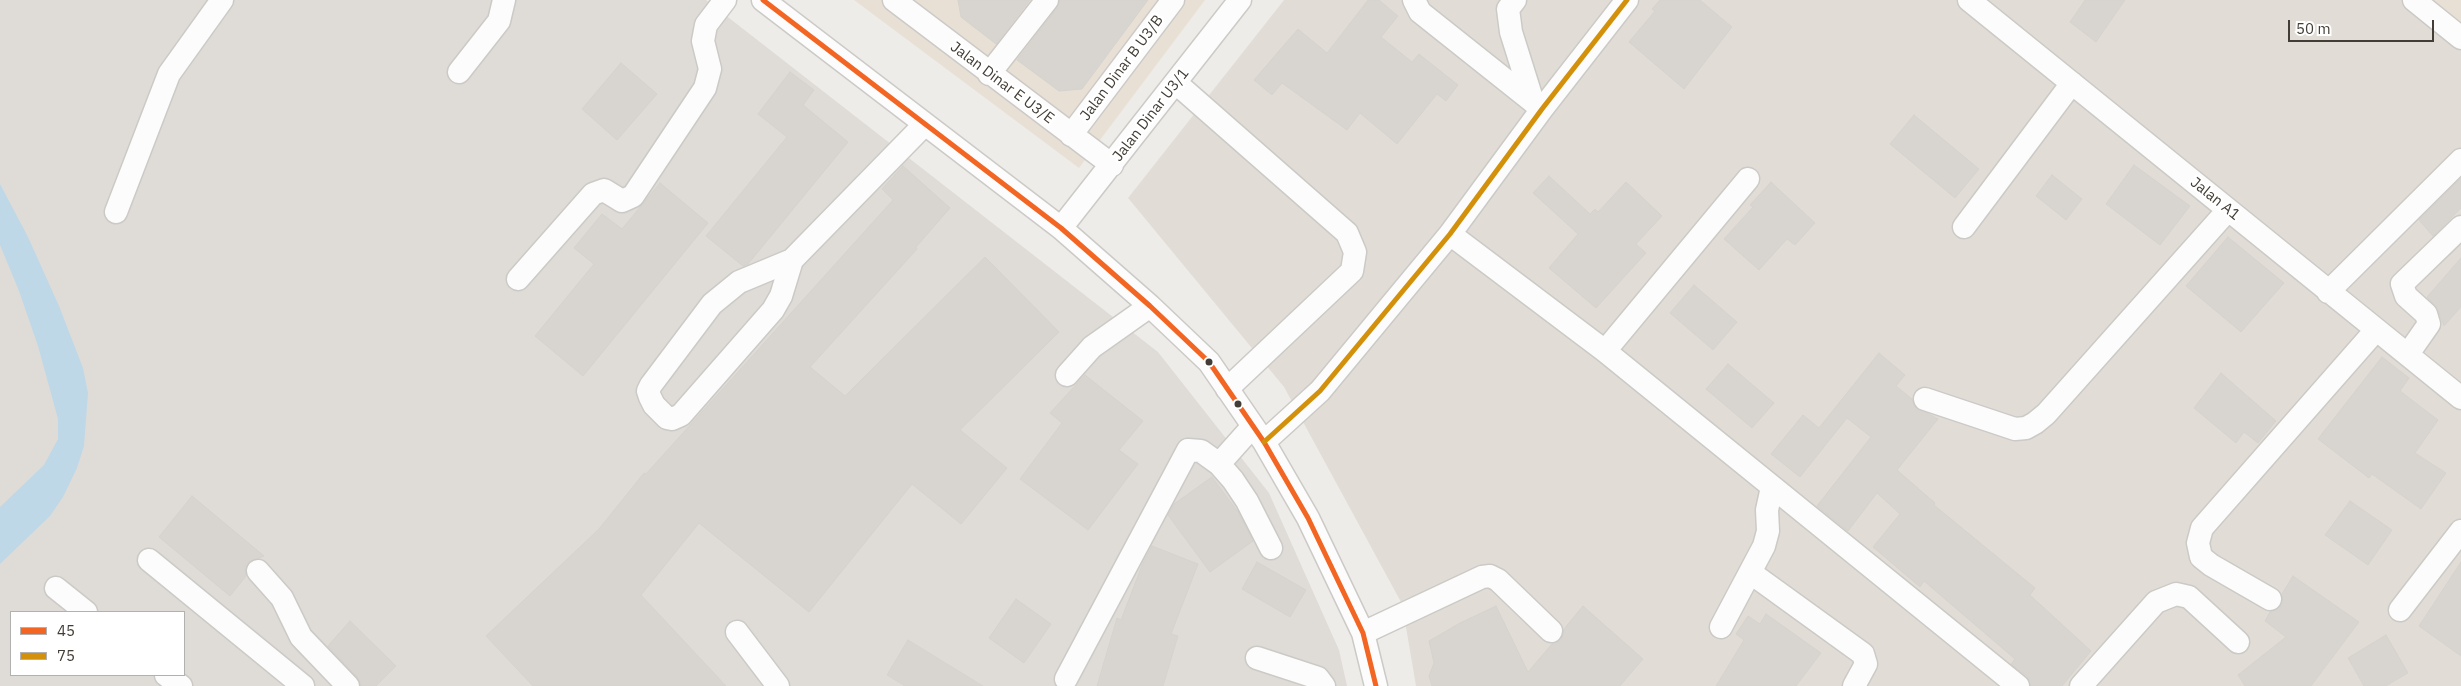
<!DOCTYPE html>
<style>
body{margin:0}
#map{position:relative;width:2461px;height:686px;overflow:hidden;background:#eeece8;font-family:"IBM Plex Sans",sans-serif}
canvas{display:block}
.legend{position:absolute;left:10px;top:611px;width:175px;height:65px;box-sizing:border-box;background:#fff;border:1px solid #b3b1af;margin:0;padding:6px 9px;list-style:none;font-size:15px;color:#423d36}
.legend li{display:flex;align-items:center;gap:10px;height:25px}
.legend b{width:25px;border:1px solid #b3b1af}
.scale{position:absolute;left:2288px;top:20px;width:146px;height:22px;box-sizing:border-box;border:2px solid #423d36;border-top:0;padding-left:6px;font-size:15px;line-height:18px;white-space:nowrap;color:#423d36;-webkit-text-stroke:4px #fff;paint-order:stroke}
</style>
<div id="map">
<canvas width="2461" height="686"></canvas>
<ul class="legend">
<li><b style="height:6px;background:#f26522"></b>45</li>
<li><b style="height:6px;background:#d3910b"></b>75</li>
</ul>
<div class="scale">50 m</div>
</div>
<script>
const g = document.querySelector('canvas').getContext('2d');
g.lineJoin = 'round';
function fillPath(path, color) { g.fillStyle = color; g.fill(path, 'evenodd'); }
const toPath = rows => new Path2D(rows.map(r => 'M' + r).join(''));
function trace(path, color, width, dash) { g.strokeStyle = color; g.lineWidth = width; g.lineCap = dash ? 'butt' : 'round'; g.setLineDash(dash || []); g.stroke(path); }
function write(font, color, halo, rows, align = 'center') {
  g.font = font + ' "IBM Plex Sans",sans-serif'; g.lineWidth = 5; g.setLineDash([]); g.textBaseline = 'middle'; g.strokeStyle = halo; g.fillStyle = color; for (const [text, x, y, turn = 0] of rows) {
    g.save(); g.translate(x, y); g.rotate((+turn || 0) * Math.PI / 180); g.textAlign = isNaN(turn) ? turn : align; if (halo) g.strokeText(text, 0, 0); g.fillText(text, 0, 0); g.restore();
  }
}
fillPath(toPath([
 [1284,0,2402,0,2461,49,2461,686,1416,686,1402,604,1284,387,1128,198]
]), '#e1ddd6');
fillPath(toPath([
 [854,0,1205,0,1079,168],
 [2425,0,2461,0,2461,29]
]), '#e8e0d5');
fillPath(toPath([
 [0,0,706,0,1158,352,1269,493,1339,650,1347,686,0,686],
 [11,612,184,612,184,675,11,675]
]), '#dfdcd8');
fillPath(toPath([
 [0,184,28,237,59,306,83,368,88,393,84,446,77,468,63,497,50,516,0,564,0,507,44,465,58,439,58,419,38,346,19,291,0,245]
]), '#bed8e7');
const building = toPath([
 [958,0,1030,0,996,44,961,17,958,0],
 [1060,0,1148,0,1082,89,1059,91,1017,60,1057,8,1060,0],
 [1368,0,1379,0,1398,16,1381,37,1412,62,1419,54,1458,85,1446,101,1437,94,1397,144,1360,113,1347,130,1282,83,1272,95,1254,80,1298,29,1327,53,1368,0],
 [1660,0,1700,0,1732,27,1684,89,1629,42,1655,11,1652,9,1660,0],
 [2085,0,2125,0,2096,42,2070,22,2085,0],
 [621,63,657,94,617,140,582,109,621,63],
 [790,72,814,90,803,105,848,142,748,264,743,266,706,236,787,137,758,114,790,72],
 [1914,115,1979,169,1955,198,1890,144,1914,115],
 [2134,165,2190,206,2160,245,2106,204,2134,165],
 [903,166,950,208,916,247,917,249,810,367,845,396,985,257,1059,332,960,430,1007,468,961,524,912,484,809,612,699,523,641,595,726,686,533,686,486,636,599,529,644,473,646,474,893,200,882,189,903,166],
 [2052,175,2082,199,2066,220,2036,196,2052,175],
 [1549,176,1590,214,1595,209,1598,212,1626,182,1662,216,1636,244,1646,253,1596,308,1549,268,1578,234,1533,193,1549,176],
 [2461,178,2461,208,2433,236,2419,220,2461,178],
 [1771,182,1815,223,1795,245,1787,239,1759,270,1724,239,1753,207,1750,205,1771,182],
 [660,183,708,223,583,376,535,336,594,264,574,248,602,214,622,229,660,183],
 [2228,237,2284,283,2241,332,2186,286,2228,237],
 [2461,258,2461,307,2444,326,2438,310,2427,297,2461,258],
 [1694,285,1737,322,1713,350,1670,313,1694,285],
 [1879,353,1905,375,1896,386,1912,399,1915,407,1938,419,1897,470,1935,503,1934,505,2035,588,2030,595,2091,651,2062,686,2031,686,2027,676,2011,664,2015,659,1924,581,1920,587,1873,547,1900,514,1877,493,1848,531,1817,506,1871,437,1847,418,1800,477,1771,454,1803,415,1819,428,1879,353],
 [2382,357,2409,378,2400,391,2438,420,2415,453,2446,473,2421,509,2372,474,2369,478,2318,439,2382,357],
 [1728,364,1774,403,1752,428,1706,389,1728,364],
 [2221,373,2276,421,2258,443,2244,432,2236,443,2194,408,2221,373],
 [1085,375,1143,421,1119,450,1138,464,1088,530,1020,479,1062,423,1050,413,1085,375],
 [1212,477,1238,512,1253,541,1210,572,1168,515,1174,504,1212,477],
 [192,496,264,556,249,562,245,567,246,576,230,596,159,537,192,496],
 [2350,501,2392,530,2368,565,2325,535,2350,501],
 [1152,546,1198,564,1171,634,1178,636,1163,686,1097,686,1117,618,1121,620,1143,563,1152,546],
 [1257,562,1306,590,1290,617,1242,589,1257,562],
 [2461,562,2461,656,2419,626,2461,562],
 [2293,576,2359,622,2311,686,2245,686,2238,675,2286,637,2265,621,2270,612,2281,606,2282,594,2293,576],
 [1016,599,1051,624,1024,663,989,638,1016,599],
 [1496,606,1528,672,1552,644,1561,640,1564,629,1583,606,1643,659,1620,686,1432,686,1429,676,1434,663,1429,641,1460,623,1496,606],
 [1766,614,1821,653,1796,686,1716,686,1744,640,1736,634,1748,616,1760,624,1766,614],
 [350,621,396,666,376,686,361,686,357,677,328,646,350,621],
 [2386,635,2408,673,2386,686,2364,686,2348,658,2386,635],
 [908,640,983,686,905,686,887,675,908,640]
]);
fillPath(building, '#d8d5d1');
trace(building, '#d6d3ce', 1);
const minor = toPath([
 [763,0,1061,228,1150,306,1209,362,1264,442,1308,518,1363,633,1376,686],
 [894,0,1112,165],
 [1414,0,1420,12,1542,109],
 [1515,0,1508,9,1511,32,1533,102],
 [1969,0,2461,398],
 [2414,0,2461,38],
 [459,72,499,21,504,0],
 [989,74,1047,0],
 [1176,83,1347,233,1355,252,1352,271,1227,389],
 [1071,135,1173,0],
 [116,212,169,74,222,0],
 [1964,227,2072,83],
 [1061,228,1240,0],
 [1450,234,1605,351,2018,686],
 [792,260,739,282,712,304,651,385,648,391,650,397,654,405,667,418,672,419,681,415,773,310,781,296,792,260,925,124],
 [518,279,593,194,604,190,622,201,633,196,705,88,710,69,703,41,706,25,725,0],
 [2328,292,2461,160],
 [1605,351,1748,179],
 [2408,354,2429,324,2426,314,2406,296,2402,284,2461,227],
 [1067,375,1092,347,1150,306],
 [1925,399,2015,429,2026,428,2035,423,2046,414,2228,210],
 [1264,442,1320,391,1450,234,1542,109,1627,0],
 [1219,464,1253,426],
 [149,560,303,686],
 [258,571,282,598,301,637,348,686],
 [1751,573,1863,654,1866,664,1854,686],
 [56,588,86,612],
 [2270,599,2211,565,2201,557,2198,543,2202,528,2376,330],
 [2400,610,2461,531],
 [1721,627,1764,546,1768,531,1767,510,1772,487],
 [737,632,778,686],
 [1363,633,1482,577,1490,576,1498,580,1551,631],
 [1257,658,1318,678,1324,686],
 [166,675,181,686],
 [1066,679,1188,450,1201,451,1219,464,1233,480,1247,501,1271,548],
 [2081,686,2156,602,2176,594,2189,597,2238,642]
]);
trace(minor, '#cccac6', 25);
trace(minor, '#fcfcfc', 22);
trace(toPath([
 [763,0,1061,228,1150,306,1209,362,1264,442,1308,518,1363,633,1376,686]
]), '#f26522', 5);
trace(toPath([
 [1264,442,1320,391,1450,234,1542,109,1627,0]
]), '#d3910b', 5);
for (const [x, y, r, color] of [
 [1209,362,4.5,"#423d36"],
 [1238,404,4.5,"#423d36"]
]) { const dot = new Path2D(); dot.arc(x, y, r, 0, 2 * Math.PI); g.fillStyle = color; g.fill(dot); trace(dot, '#fff', 2); }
write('15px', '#423d36', '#fff', [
 ["Jalan Dinar B U3/B",1122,68,-53],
 ["Jalan Dinar E U3/E",1002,83,37],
 ["Jalan Dinar U3/1",1151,115,-52],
 ["Jalan A1",2215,199,39]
]);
</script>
